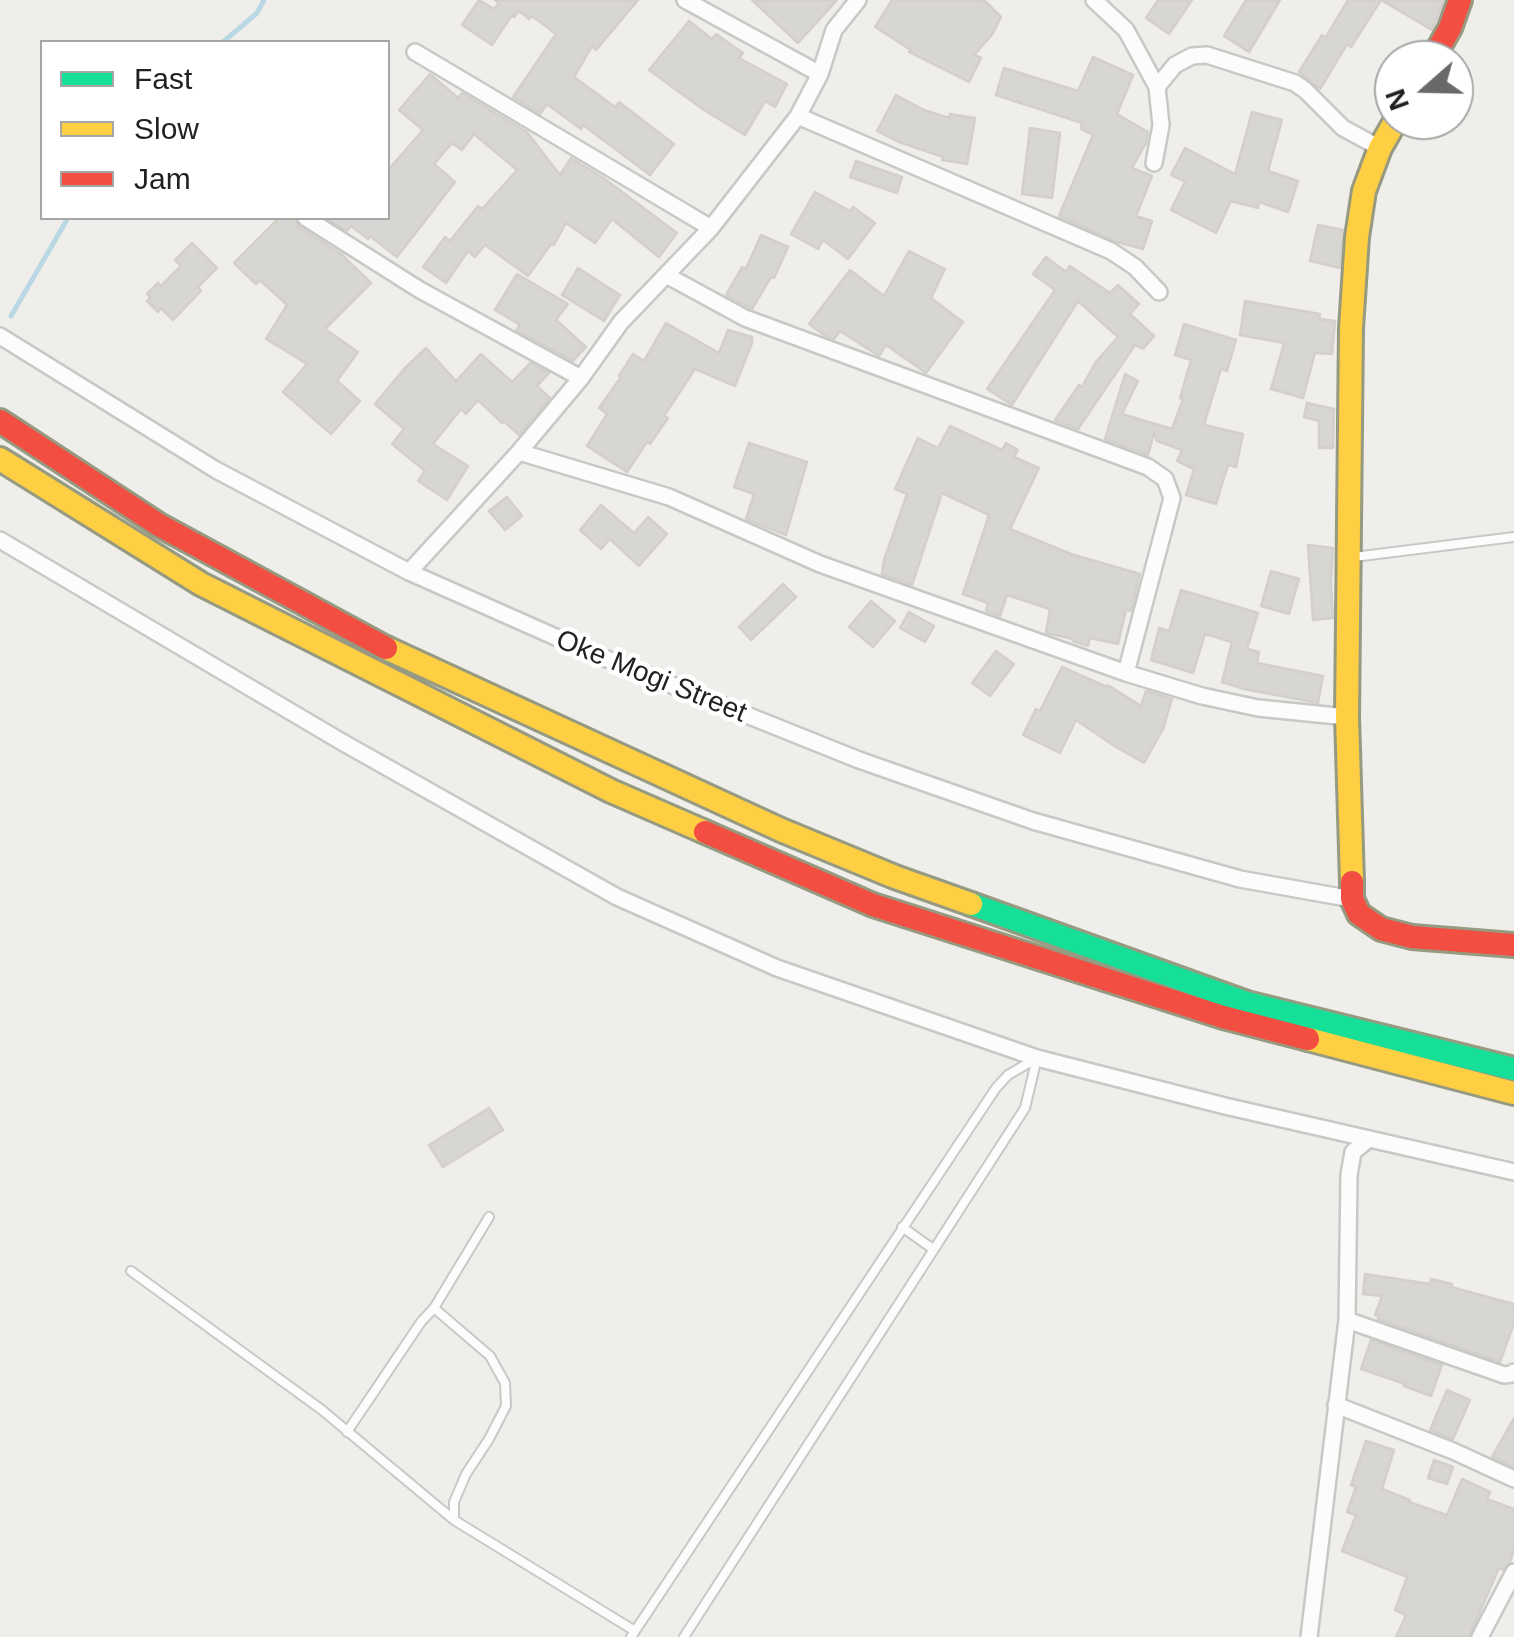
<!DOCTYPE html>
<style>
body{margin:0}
#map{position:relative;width:1514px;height:1637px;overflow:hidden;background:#efeeea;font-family:Arial,sans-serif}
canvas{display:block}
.legend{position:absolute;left:40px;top:40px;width:350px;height:180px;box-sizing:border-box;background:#fff;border:2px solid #a6a6a6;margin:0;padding:12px 18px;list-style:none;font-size:30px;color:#212121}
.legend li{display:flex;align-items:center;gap:20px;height:50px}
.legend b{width:50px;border:2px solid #a6a6a6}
.north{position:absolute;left:1374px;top:40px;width:100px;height:100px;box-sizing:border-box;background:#fff;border:2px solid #a6a6a6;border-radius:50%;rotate:250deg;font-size:28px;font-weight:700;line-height:40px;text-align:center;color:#212121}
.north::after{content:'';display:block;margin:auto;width:35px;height:45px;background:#696967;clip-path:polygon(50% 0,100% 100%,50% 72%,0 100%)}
</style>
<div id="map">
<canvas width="1514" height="1637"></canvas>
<ul class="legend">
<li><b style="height:12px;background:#16e098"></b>Fast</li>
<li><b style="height:12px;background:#ffcf43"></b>Slow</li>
<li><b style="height:12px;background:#f24e42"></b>Jam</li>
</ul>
<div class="north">N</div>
</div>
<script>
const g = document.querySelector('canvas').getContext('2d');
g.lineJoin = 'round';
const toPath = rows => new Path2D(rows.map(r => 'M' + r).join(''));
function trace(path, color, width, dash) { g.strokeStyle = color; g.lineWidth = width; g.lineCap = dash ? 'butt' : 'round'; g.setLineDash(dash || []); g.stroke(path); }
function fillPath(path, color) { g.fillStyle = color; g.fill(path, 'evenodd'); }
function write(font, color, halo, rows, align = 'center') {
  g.font = font + ' Arial,sans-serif'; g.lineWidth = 9; g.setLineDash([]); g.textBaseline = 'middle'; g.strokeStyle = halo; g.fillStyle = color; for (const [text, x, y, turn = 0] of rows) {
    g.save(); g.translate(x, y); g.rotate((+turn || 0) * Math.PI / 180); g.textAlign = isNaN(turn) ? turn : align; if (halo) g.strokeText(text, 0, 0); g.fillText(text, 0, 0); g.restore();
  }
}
trace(toPath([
 [223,42,257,13,264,0],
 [11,316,68,218]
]), '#bad8e4', 5);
const building = toPath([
 [479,0,494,9,499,3,495,0,638,0,596,50,592,46,574,77,615,107,619,102,674,144,650,175,583,125,581,129,547,104,540,114,513,97,556,34,532,16,529,19,519,11,514,17,512,15,492,45,462,25,479,0],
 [752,0,837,0,798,43,752,0],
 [892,0,984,0,1001,17,992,35,974,55,981,58,969,82,909,52,911,50,875,27,892,0],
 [1158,0,1192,0,1169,34,1146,18,1158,0],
 [1246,0,1280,0,1249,52,1224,36,1246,0],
 [1348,0,1444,0,1432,30,1381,0,1351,47,1347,44,1320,89,1299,72,1322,35,1326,37,1348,0],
 [689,21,712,39,716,34,743,53,739,58,787,84,775,107,765,101,745,135,704,110,649,70,689,21],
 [1093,57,1133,75,1117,114,1148,132,1146,143,1132,168,1152,176,1136,216,1152,221,1143,249,1117,242,1059,216,1093,135,1081,129,1082,123,996,95,1004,68,1078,91,1093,57],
 [430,74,458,98,462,93,527,132,560,175,571,158,602,177,677,233,659,257,612,219,595,243,566,223,554,245,551,244,528,276,485,245,475,257,468,251,446,283,423,267,445,237,450,241,478,206,482,209,517,170,474,134,462,150,452,143,434,164,455,182,397,257,370,236,368,239,351,226,347,231,326,218,388,218,388,170,423,130,399,110,430,74],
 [896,95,924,110,949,118,950,114,975,118,967,164,942,160,943,157,899,142,877,131,896,95],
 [1252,112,1282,120,1268,171,1298,181,1288,212,1259,202,1258,208,1231,201,1216,233,1171,210,1185,182,1171,175,1185,148,1235,174,1252,112],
 [1030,128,1060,133,1052,198,1022,194,1030,128],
 [856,161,902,177,897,193,850,177,856,161],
 [815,192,850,211,853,207,875,223,848,259,823,240,818,249,791,234,815,192],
 [279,218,295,218,299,227,341,254,371,283,325,329,358,352,337,381,360,401,331,434,283,392,307,364,266,339,287,305,260,280,256,284,234,263,279,218],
 [1318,225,1343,230,1340,268,1310,261,1318,225],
 [761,235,788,247,774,278,771,277,752,309,726,295,742,267,746,269,761,235],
 [192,243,217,268,198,287,201,291,173,320,161,308,158,312,147,301,151,297,147,294,158,283,161,286,181,266,175,260,192,243],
 [909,251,945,269,931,298,963,322,926,373,886,345,879,356,840,331,834,339,824,335,809,324,850,270,884,296,909,251],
 [1046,257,1066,272,1070,266,1110,293,1118,285,1139,304,1130,314,1154,336,1143,349,1135,345,1078,429,1055,420,1079,385,1082,387,1095,363,1118,337,1078,301,1012,405,987,389,1055,290,1033,274,1046,257],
 [578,268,620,295,604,321,562,295,578,268],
 [517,274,568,304,556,320,586,347,573,361,516,330,520,325,495,310,517,274],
 [1245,301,1320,314,1319,319,1335,321,1332,354,1315,353,1303,398,1271,389,1284,343,1240,335,1245,301],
 [666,323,719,353,728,330,752,337,752,343,735,386,695,369,664,416,668,418,650,444,647,442,627,472,587,446,607,414,599,408,621,377,619,376,633,354,644,361,666,323],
 [1184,324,1236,340,1227,371,1221,369,1204,425,1243,434,1236,467,1228,465,1216,504,1186,495,1194,469,1177,461,1182,450,1157,441,1154,433,1148,455,1105,439,1125,374,1138,381,1122,414,1172,429,1183,399,1180,398,1191,360,1175,355,1184,324],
 [426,348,456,381,481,354,512,382,530,363,549,373,537,386,550,398,519,435,504,421,502,423,478,400,466,414,461,409,433,444,468,466,447,500,418,481,425,471,392,444,404,429,375,404,405,368,426,348],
 [1307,403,1334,409,1333,448,1319,448,1319,421,1304,417,1307,403],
 [950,426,1002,450,1006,443,1018,450,1014,457,1039,468,1010,529,1071,554,1140,574,1131,611,1126,610,1118,644,1090,638,1088,646,1073,641,1073,639,1046,633,1050,609,1007,595,1000,616,986,611,988,603,963,594,989,515,942,493,912,585,882,574,884,560,907,494,895,489,918,438,938,448,950,426],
 [749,443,807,462,786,535,746,519,754,494,734,487,749,443],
 [507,497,522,516,505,530,489,511,507,497],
 [601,505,634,533,648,517,667,534,639,566,610,539,601,549,580,530,601,505],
 [1308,545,1333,548,1331,583,1333,618,1313,620,1308,545],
 [1271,571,1299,579,1289,614,1261,606,1271,571],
 [783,584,796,597,751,640,739,627,783,584],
 [1181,590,1258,613,1247,649,1259,652,1257,663,1323,676,1318,703,1244,689,1222,682,1232,642,1205,634,1193,673,1151,660,1159,628,1169,631,1181,590],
 [871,601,895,621,873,647,849,627,871,601],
 [909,612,934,626,925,642,900,628,909,612],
 [996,651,1014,664,990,696,972,683,996,651],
 [1062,667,1107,687,1108,685,1141,706,1146,691,1172,699,1163,729,1144,763,1116,747,1076,720,1060,753,1023,735,1036,709,1040,711,1062,667],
 [489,1108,503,1130,443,1167,429,1145,489,1108],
 [1365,1274,1430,1284,1431,1279,1452,1284,1451,1287,1514,1304,1514,1323,1500,1362,1378,1319,1379,1316,1375,1315,1382,1296,1363,1294,1365,1274],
 [1371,1340,1442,1365,1431,1396,1404,1386,1405,1384,1361,1369,1371,1340],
 [1447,1390,1470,1400,1453,1439,1430,1430,1447,1390],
 [1514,1418,1514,1467,1492,1457,1514,1418],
 [1366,1441,1394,1450,1382,1489,1410,1500,1409,1502,1447,1515,1462,1479,1490,1492,1487,1499,1514,1509,1514,1550,1510,1562,1503,1570,1499,1568,1469,1637,1396,1637,1406,1615,1395,1610,1407,1577,1342,1551,1356,1515,1347,1512,1356,1487,1351,1485,1366,1441],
 [1434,1460,1453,1467,1447,1484,1428,1478,1434,1460]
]);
fillPath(building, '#d7d6d2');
trace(building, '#d3d0cb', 2.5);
const lane = toPath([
 [1354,557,1514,537],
 [902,1227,933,1249],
 [131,1271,322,1410,454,1520,635,1631],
 [434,1308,490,1356,505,1383,506,1406,489,1439,466,1474,454,1502,454,1520],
 [347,1432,421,1322,434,1308,489,1217],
 [631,1637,996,1088,1008,1075,1037,1058],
 [684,1637,1025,1108,1037,1058]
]);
const street = toPath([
 [685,0,820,74],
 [1094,0,1126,30,1157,87,1161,125,1154,163],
 [415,52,711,228],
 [1157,87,1175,65,1192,56,1207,55,1295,83,1305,90,1343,128,1380,148],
 [798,116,1111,251,1135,267,1159,292],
 [306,218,420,290,581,378],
 [666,275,745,318,1148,467,1165,479,1172,498,1126,673],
 [0,336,216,470,409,572,587,651,859,760,1033,821,1240,879,1352,899],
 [519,452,669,497,820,564,1126,673,1202,696,1258,708,1347,717],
 [0,540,342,742,617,897,777,968,1037,1058,1225,1106,1514,1172],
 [409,572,519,452,581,378,621,322,711,228,798,116,820,74,834,30,858,0],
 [1347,1320,1504,1375,1512,1374,1514,1372],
 [1336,1405,1453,1451,1514,1479],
 [1309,1637,1347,1320,1349,1175,1353,1152,1369,1139],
 [1480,1637,1514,1572]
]);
const fast = toPath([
 [971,904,1247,1003,1514,1069]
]);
const slow = toPath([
 [0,459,201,584,611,791,705,832],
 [386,648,781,830,895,877,971,904],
 [1352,882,1347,717,1351,328,1357,237,1364,191,1380,148,1396,120],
 [1308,1039,1514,1093]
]);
const jam = toPath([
 [1432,60,1450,28,1460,0],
 [0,421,159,525,386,648],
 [705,832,873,905,1223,1017,1308,1039],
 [1352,882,1352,899,1359,914,1381,929,1412,937,1514,945]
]);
trace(lane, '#c8c8c6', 12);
trace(street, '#c8c8c6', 20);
trace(fast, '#969a80', 28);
trace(slow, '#969a80', 28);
trace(jam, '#969a80', 28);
trace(lane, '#fdfcfc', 8);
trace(street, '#fdfcfc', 15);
trace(fast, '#16e098', 22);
trace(slow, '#ffcf43', 22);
trace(jam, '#f24e42', 22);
write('28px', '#212121', '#fff', [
 ["Oke Mogi Street",651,677,22]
]);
</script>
